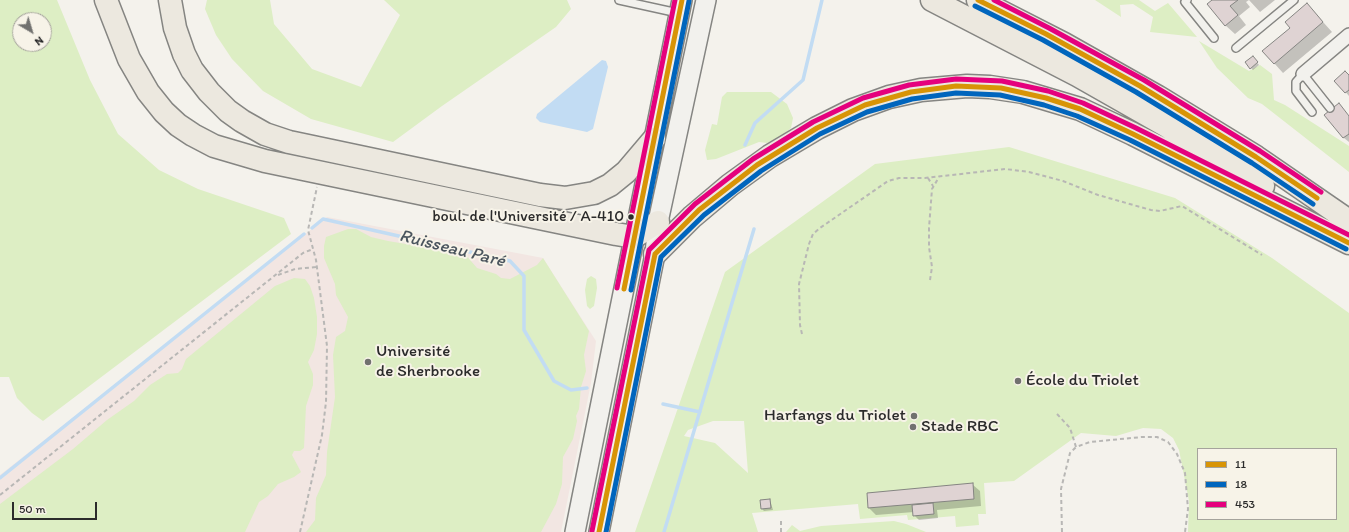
<!DOCTYPE html>
<meta charset="utf-8">
<style>
body{margin:0}
#map{position:relative;width:1349px;height:532px;overflow:hidden;background:#f4f2ec;font-family:Itim,sans-serif}
canvas{display:block}
.legend{position:absolute;left:1197px;top:448px;width:140px;height:72px;box-sizing:border-box;background:#f7f3e8;border:1px solid #a5a39c;margin:0;padding:5px 7px;list-style:none;font-size:12px;color:#2b2b2b}
.legend li{display:flex;align-items:center;gap:8px;height:20px}
.legend b{width:20px;border:1px solid #a5a39c}
.north{position:absolute;left:12px;top:12px;width:40px;height:40px;box-sizing:border-box;background:#f7f3e8;border:1px solid #a5a39c;border-radius:50%;rotate:142deg;font-size:11px;font-weight:700;line-height:16px;text-align:center;color:#2b2b2b}
.north::after{content:'';display:block;margin:auto;width:14px;height:18px;background:#71716f;clip-path:polygon(50% 0,100% 100%,50% 72%,0 100%)}
.scale{position:absolute;left:12px;top:502px;width:85px;height:18px;box-sizing:border-box;border:2px solid #2b2b2b;border-top:0;padding-left:5px;font-size:12px;line-height:14px;white-space:nowrap;color:#2b2b2b;-webkit-text-stroke:3px #f7f3e8;paint-order:stroke}
</style>
<div id="map">
<canvas width="1349" height="532"></canvas>
<ul class="legend">
<li><b style="height:5px;background:#d89406"></b>11</li>
<li><b style="height:5px;background:#0065bd"></b>18</li>
<li><b style="height:5px;background:#e5007d"></b>453</li>
</ul>
<div class="north">N</div>
<div class="scale">50 m</div>
</div>
<script>
const g = document.querySelector('canvas').getContext('2d');
g.lineJoin = 'round';
function fillPath(path, color) { g.fillStyle = color; g.fill(path, 'evenodd'); }
const toPath = rows => new Path2D(rows.map(r => 'M' + r).join(''));
function trace(path, color, width, dash) { g.strokeStyle = color; g.lineWidth = width; g.lineCap = dash ? 'butt' : 'round'; g.setLineDash(dash || []); g.stroke(path); }
function write(font, color, halo, rows, align = 'center') {
  g.font = font + ' Itim,sans-serif'; g.lineWidth = 4; g.setLineDash([]); g.textBaseline = 'middle'; g.strokeStyle = halo; g.fillStyle = color; for (const [text, x, y, turn = 0] of rows) {
    g.save(); g.translate(x, y); g.rotate((+turn || 0) * Math.PI / 180); g.textAlign = isNaN(turn) ? turn : align; if (halo) g.strokeText(text, 0, 0); g.fillText(text, 0, 0); g.restore();
  }
}
fillPath(toPath([
 [327,217,543,258,596,341,591,383,561,532,0,532,0,475]
]), '#f2e6e2');
fillPath(toPath([
 [0,0,57,0,90,80,118,134,159,170,198,189,284,218,291,234,43,421,32,413,17,398,9,377,0,377],
 [20,20,44,20,44,44,20,44],
 [207,0,270,0,274,24,312,69,361,87,400,15,384,0,567,0,571,9,556,27,442,106,393,142,311,119,263,91,232,59,216,35,205,9],
 [1095,0,1139,0,1155,11,1168,3,1197,37,1150,32,1153,17,1133,4,1120,5,1121,17],
 [1199,41,1249,71,1260,65,1272,74,1274,100,1285,105,1349,146,1349,172,1262,104,1248,98,1217,68],
 [727,92,771,92,787,104,793,118,791,128,779,138,767,143,759,142,716,159,707,160,705,150,712,124,717,125,722,97],
 [1009,147,1175,198,1272,258,1349,313,1349,532,1188,532,1189,501,1179,450,1173,438,1161,429,1143,428,1116,436,1081,433,1014,481,984,483,986,514,978,514,979,525,956,527,955,516,908,520,907,515,860,519,858,504,752,513,758,532,635,532,725,272,875,164],
 [713,421,744,421,748,473,715,443,684,436,688,430],
 [1198,449,1336,449,1336,519,1198,519],
 [348,229,356,229,371,237,388,241,465,254,477,268,496,274,501,278,510,279,537,265,543,258,589,331,584,355,586,371,581,387,579,409,576,416,577,421,573,439,563,457,562,484,556,504,541,532,306,532,315,520,316,498,326,475,327,452,335,397,333,355,336,337,345,331,348,317,336,295,335,284,324,258,324,246,326,237],
 [591,276,596,279,597,288,594,306,590,309,587,306,585,290,587,279],
 [294,278,305,279,310,286,314,298,317,317,317,334,314,350,308,362,313,374,313,385,306,406,304,448,300,451,294,451,292,455,301,472,294,477,278,484,268,496,259,502,245,532,0,532,0,504,73,449,107,420,134,401,150,385,167,374,178,373,182,369,186,359,275,286],
 [894,521,906,524,926,532,786,532,792,525,800,531,821,526]
]), '#ddeec4');
fillPath(toPath([
 [602,60,606,61,608,67,593,129,587,132,540,122,536,118,537,114]
]), '#c2dcf3');
fillPath(toPath([
 [1214,0,1249,0,1246,2,1250,7,1239,16,1246,25,1235,34,1225,25],
 [1249,0,1275,0,1260,12],
 [1307,4,1332,32,1283,73,1274,63],
 [1253,57,1259,65,1253,70,1246,63],
 [1349,76,1349,96,1336,81],
 [1326,115,1349,116,1349,142,1344,138],
 [973,485,980,491,981,506,937,510,938,518,919,520,914,515,914,512,876,515,869,508,868,494],
 [770,500,773,510,764,511,762,509]
]), '#0003');
trace(toPath([
 [745,145,755,123,803,80,822,0],
 [312,228,323,219,510,261,524,276,524,330,554,381,571,390,587,388],
 [663,404,700,412],
 [0,478,304,234],
 [664,532,754,229]
]), '#c2dcf3', 3.5);
const building = toPath([
 [1212,0,1238,0,1230,6,1238,15,1225,26,1207,4,1212,0],
 [1307,3,1323,22,1274,64,1262,51,1290,28,1285,22,1307,3],
 [1253,56,1258,62,1250,69,1245,62,1253,56],
 [1345,71,1349,75,1349,90,1345,93,1334,81,1345,71],
 [1339,103,1349,116,1349,134,1343,138,1324,115,1339,103],
 [973,483,974,499,868,508,867,493,973,483],
 [770,499,771,508,761,509,760,500,770,499],
 [933,503,934,514,913,516,912,505,933,503]
]);
fillPath(building, '#dfd3d3');
trace(building, '#858582', 1);
const lane = toPath([
 [619,0,678,13],
 [1187,0,1185,2,1214,38],
 [1236,48,1294,0],
 [1312,112,1296,91,1296,82,1303,74,1330,108]
]);
const street = toPath([
 [1303,74,1349,35]
]);
const secondary = toPath([
 [575,532,682,0],
 [599,532,655,254,658,222,706,0]
]);
const highway = toPath([
 [106,0,129,59,148,92,164,112,178,125,193,135,214,146,265,161,616,234,634,237,658,222],
 [170,0,175,28,184,54,192,70,209,92,228,111,242,121,265,134,289,142,540,195,565,198,594,193,610,185,626,172,654,139],
 [932,0,1077,75,1165,125,1263,186],
 [978,0,1064,44,1158,97,1256,157,1349,221],
 [655,254,692,217,730,185,770,156,817,128,853,110,889,97,921,90,967,86,990,87,1023,92,1080,109,1133,134,1349,243]
]);
trace(lane, '#858582', 10);
trace(street, '#858582', 16);
trace(secondary, '#858582', 22);
trace(highway, '#858582', 25);
trace(toPath([
 [928,178,933,186],
 [278,275,295,269,317,267],
 [930,280,932,267,929,247,929,228,932,189,939,177],
 [802,334,800,325,799,284,809,244,813,234,820,228,888,181,899,178,925,178,1005,169,1029,172,1063,181,1098,195,1151,210,1160,211,1182,206,1262,255],
 [1057,414,1070,428,1076,447,1090,442,1142,437,1157,437,1168,442,1177,454,1185,473,1188,509,1185,532],
 [0,495,303,253,313,249],
 [781,521,781,532],
 [300,532,322,435,326,402,327,346,316,260,308,230,317,187],
 [1062,532,1061,489,1070,453,1076,447]
]), '#b8b7b5', 2, [4, 3]);
trace(lane, '#f2f1ed', 7);
trace(street, '#f2f1ed', 13);
trace(secondary, '#f2f1ed', 19);
trace(highway, '#ece8df', 22);
trace(toPath([
 [978,0,1046,34,1140,86,1256,157,1317,198],
 [624,289,682,0],
 [599,532,655,254,699,210,757,165,817,128,865,105,911,92,956,86,1001,88,1046,98,1080,109,1133,134,1349,243]
]), '#d89406', 5);
trace(toPath([
 [975,6,1043,40,1136,92,1252,163,1313,204],
 [631,290,689,1],
 [606,532,661,257,704,215,761,171,820,134,867,112,912,99,956,93,1000,95,1044,105,1077,116,1130,140,1346,249]
]), '#0065bd', 5);
trace(toPath([
 [994,0,1049,28,1144,80,1260,151,1321,192],
 [617,288,675,0],
 [592,531,649,250,695,204,753,159,813,122,863,98,909,85,956,79,1002,81,1048,91,1083,103,1136,128,1349,235]
]), '#e5007d', 5);
for (const [x, y, r, color] of [
 [631,217,3.5,"#2b2b2b"],
 [368,362,4,"#71716f"],
 [1018,381,4,"#71716f"],
 [914,416,4,"#71716f"],
 [913,427,4,"#71716f"]
]) { const dot = new Path2D(); dot.arc(x, y, r, 0, 2 * Math.PI); g.fillStyle = color; g.fill(dot); trace(dot, '#f7f3e8', 1.5); }
write('16px', '#2b2b2b', '#f7f3e8', [
 ["boul. de l'Université / A-410",624,217]
], 'right');
write('17px', '#2b2b2b', '#f7f3e8', [
 ["Université",376,352],
 ["de Sherbrooke",376,372],
 ["École du Triolet",1026,381],
 ["Harfangs du Triolet",906,416,"right"],
 ["Stade RBC",921,427]
], 'left');
write('italic 18px', '#4b555e', '#f7f3e8', [
 ["Ruisseau Paré",452,249,14]
]);
</script>
